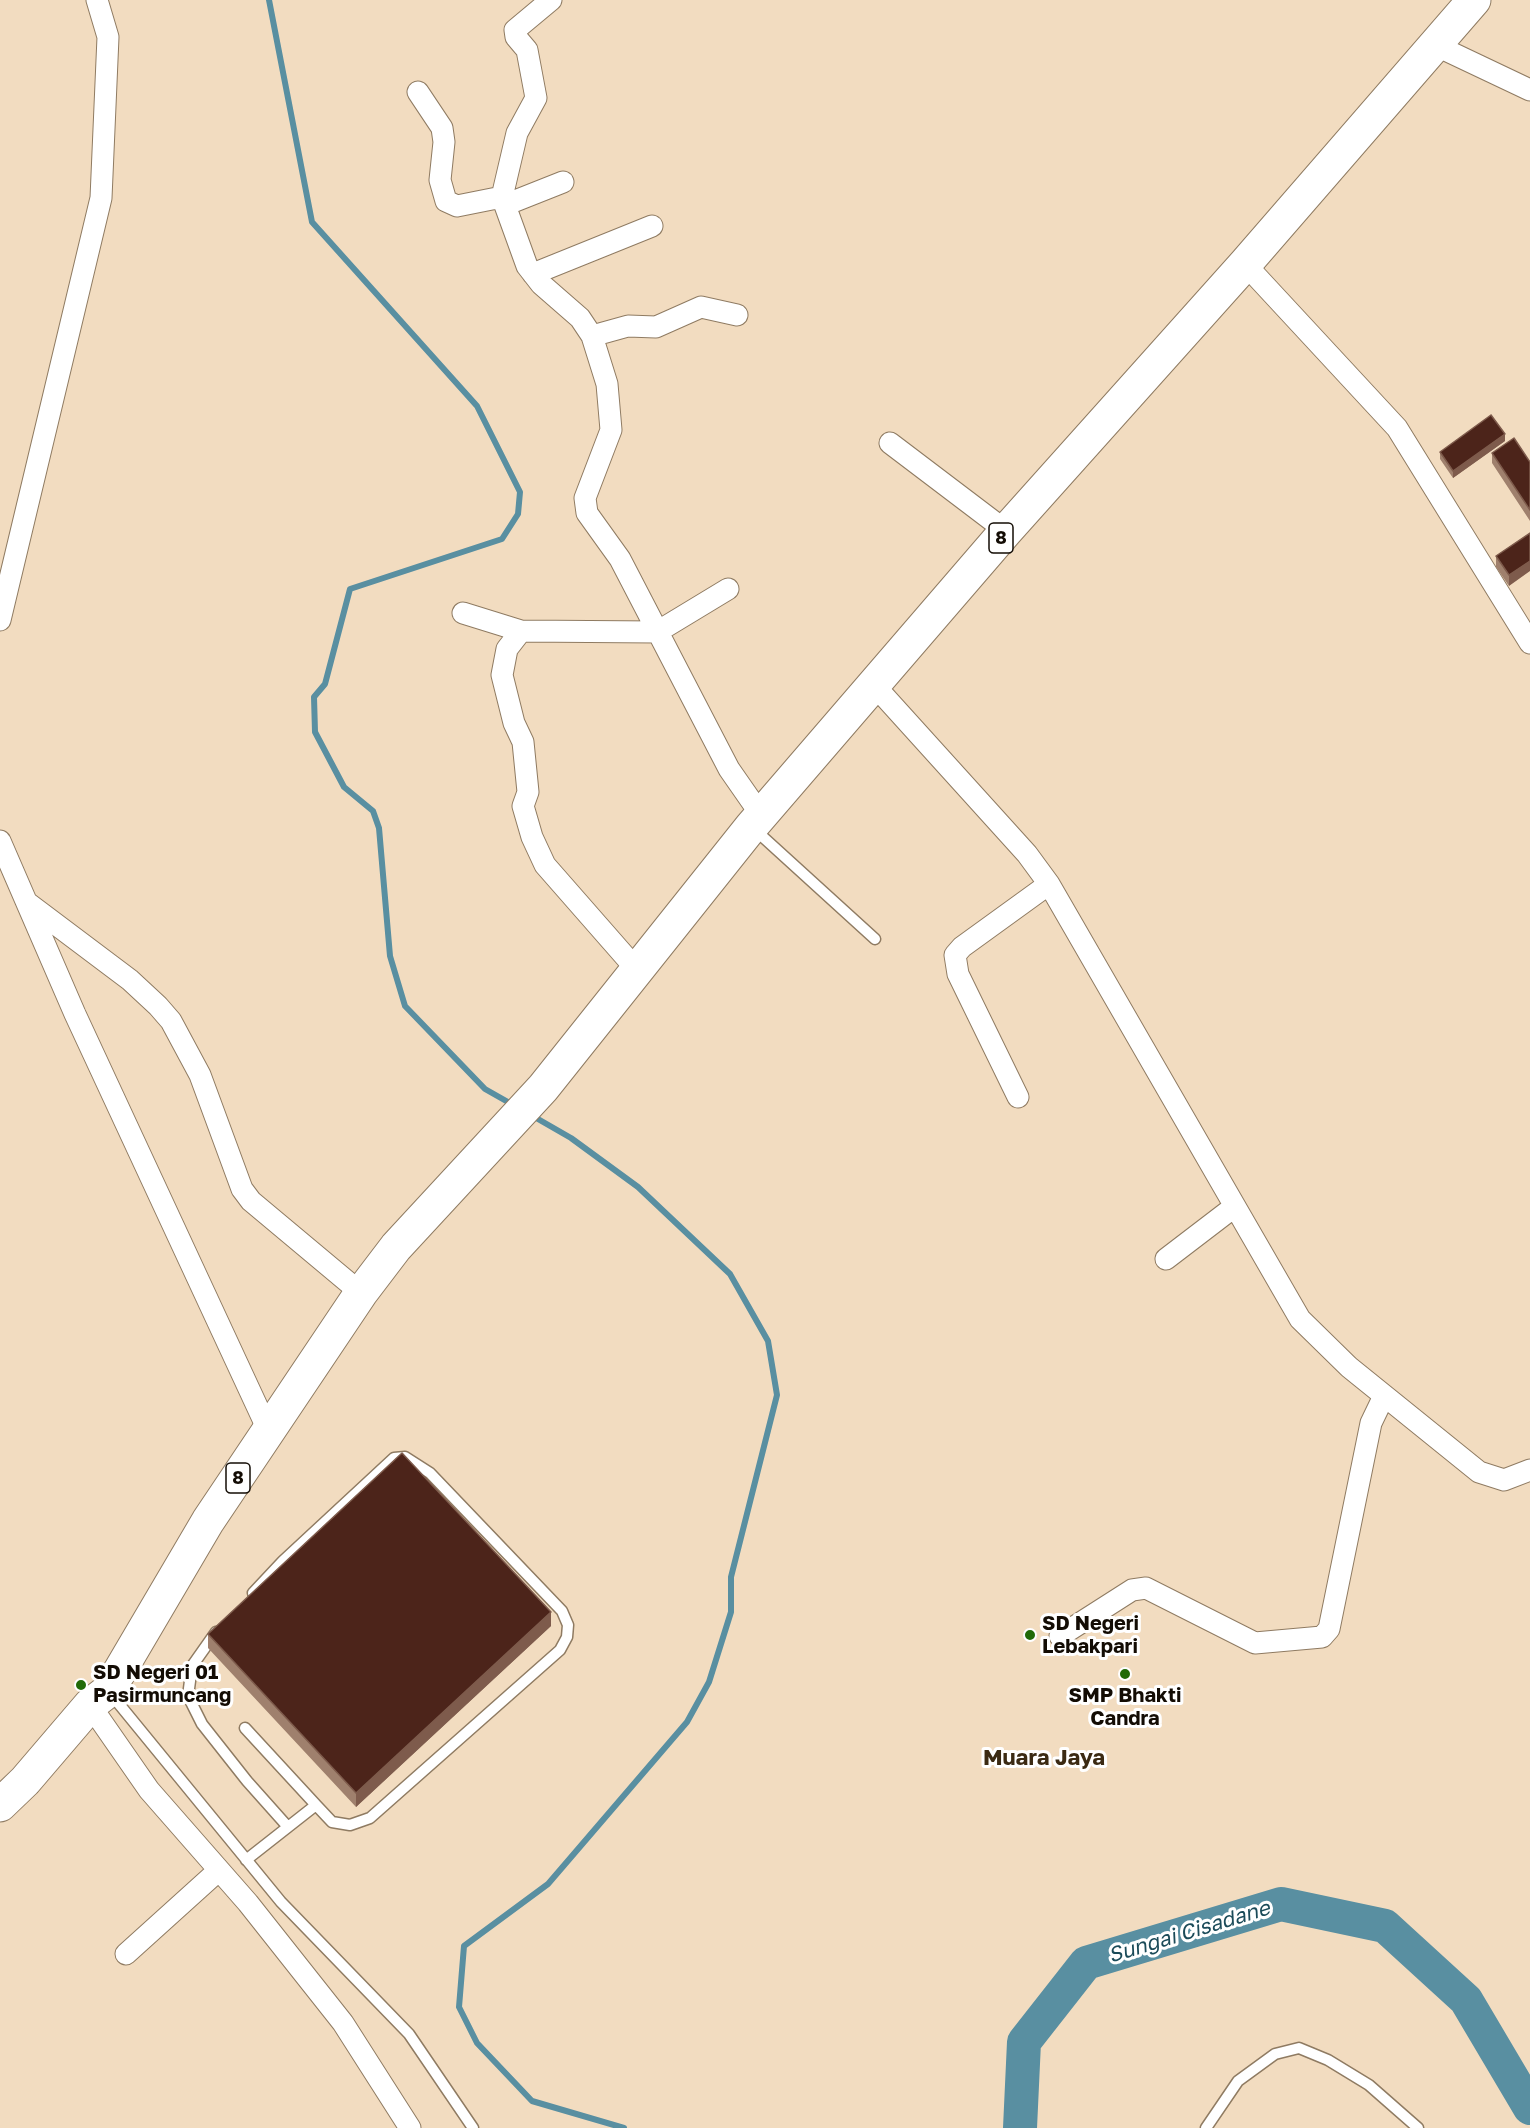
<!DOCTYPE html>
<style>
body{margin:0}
canvas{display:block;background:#f2dcc0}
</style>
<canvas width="1530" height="2128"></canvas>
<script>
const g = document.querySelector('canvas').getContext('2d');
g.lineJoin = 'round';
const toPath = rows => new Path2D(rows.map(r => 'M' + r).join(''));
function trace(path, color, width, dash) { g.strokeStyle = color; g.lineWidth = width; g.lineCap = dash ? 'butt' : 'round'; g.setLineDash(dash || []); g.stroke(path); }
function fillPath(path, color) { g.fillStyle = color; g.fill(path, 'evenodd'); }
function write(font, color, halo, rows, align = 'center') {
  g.font = font + ' "Golos Text",sans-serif'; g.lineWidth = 6; g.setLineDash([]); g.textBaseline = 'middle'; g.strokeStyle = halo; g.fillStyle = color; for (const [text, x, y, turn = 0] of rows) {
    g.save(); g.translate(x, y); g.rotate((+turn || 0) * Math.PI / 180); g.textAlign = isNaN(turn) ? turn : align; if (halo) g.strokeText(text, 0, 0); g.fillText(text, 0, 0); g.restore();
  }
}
trace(toPath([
 [269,0,312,222,477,406,520,492,518,514,502,539,350,589,325,684,314,697,315,732,344,787,373,811,379,828,390,956,405,1006,485,1089,515,1106],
 [531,1115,571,1138,638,1187,730,1274,768,1341,777,1395,731,1577,731,1612,709,1682,687,1722,548,1884,464,1946,459,2007,477,2043,532,2101,624,2128]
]), '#598fa1', 6);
trace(toPath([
 [1020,2128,1024,2042,1086,1963,1281,1904,1385,1926,1466,2000,1530,2108]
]), '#598fa1', 34);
const service = toPath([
 [753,828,875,939],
 [216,1632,192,1666,188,1696,202,1724,247,1781,288,1827],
 [110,1693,281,1902,409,2034,473,2128],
 [245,1728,316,1805],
 [246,1860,316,1805,332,1822,350,1825,370,1818,560,1650,567,1637,568,1625,562,1611,430,1473,405,1457,394,1458,283,1561,253,1593],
 [1206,2128,1238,2081,1275,2054,1299,2048,1328,2060,1369,2085,1418,2128]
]);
const minor = toPath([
 [551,0,515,30,516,37,527,50,536,98,517,133,502,197,527,266,541,284,580,318,592,336,607,384,611,430,585,498,587,513,620,559,729,769,761,815],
 [1435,45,1530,90],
 [418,92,442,128,444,142,440,180,446,201,457,206,502,197],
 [505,205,563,182],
 [1245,264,1397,428,1530,643],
 [533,274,652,226],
 [592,336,628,326,656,327,701,307,737,315],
 [890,443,1006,531],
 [463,613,521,631,657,632,728,589],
 [0,620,101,198,108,37,97,0],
 [521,631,507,649,502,675,514,723,523,742,528,792,523,806,532,837,545,865,637,970],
 [875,686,1027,854,1049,884,1300,1319,1349,1367,1479,1472,1504,1480,1530,1470],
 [0,841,75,1014,269,1432],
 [29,904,130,980,158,1006,171,1021,200,1075,242,1189,251,1201,361,1293],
 [1018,1097,958,974,955,955,962,947,1049,884],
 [1166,1259,1234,1207],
 [1060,1636,1132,1590,1146,1588,1255,1643,1322,1637,1329,1629,1371,1423,1384,1396],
 [90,1705,149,1790,248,1903,343,2023,410,2128],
 [126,1954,219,1870]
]);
const trunk = toPath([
 [0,1805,25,1781,90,1705,108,1691,208,1521,361,1293,396,1247,543,1088,751,827,1006,531,1245,264,1474,0]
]);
trace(service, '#8f7b62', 13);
trace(minor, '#8f7b62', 23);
trace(trunk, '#8f7b62', 35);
trace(service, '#fff', 10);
trace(minor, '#fff', 21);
trace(trunk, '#fff', 33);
fillPath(toPath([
 [1505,441,1453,478,1440,459,1440,452],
 [1492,453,1530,462,1530,521,1492,463],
 [1530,533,1509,586,1496,567,1496,556],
 [551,1626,356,1807,208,1648,208,1634]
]), '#9f806d');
fillPath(toPath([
 [1505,434,1505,441,1453,478,1453,471],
 [1530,561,1530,571,1509,586,1509,575],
 [551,1612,551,1626,356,1807,356,1793]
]), '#7e5b4c');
const building = toPath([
 [1491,415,1505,434,1453,471,1440,452,1491,415],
 [1514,438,1530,462,1530,510,1492,453,1514,438],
 [1530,533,1530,561,1509,575,1496,556,1530,533],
 [402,1453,551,1612,356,1793,208,1634,402,1453]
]);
fillPath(building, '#4c241a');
trace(building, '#7e5b4c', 1.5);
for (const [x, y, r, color] of [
 [1030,1635,6,"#216a07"],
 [1125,1674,6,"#216a07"],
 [81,1685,6,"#216a07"]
]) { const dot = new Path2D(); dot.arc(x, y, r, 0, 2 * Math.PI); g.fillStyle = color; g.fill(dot); trace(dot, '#fff', 2); }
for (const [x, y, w] of [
 [1001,538,24],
 [238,1478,24]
]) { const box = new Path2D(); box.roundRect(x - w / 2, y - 15, w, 30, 4.5); g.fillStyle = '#fff'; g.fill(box); trace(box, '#130c04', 1.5); }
write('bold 18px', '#130c04', null, [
 ["8",1001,538],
 ["8",238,1478]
]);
write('bold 20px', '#130c04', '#fff', [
 ["SD Negeri",1042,1624],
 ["Lebakpari",1042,1647],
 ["SD Negeri 01",93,1673],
 ["Pasirmuncang",93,1696],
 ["SMP Bhakti",1125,1696,"center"],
 ["Candra",1125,1719,"center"]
], 'left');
write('italic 21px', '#1b4b59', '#fff', [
 ["Sungai Cisadane",1189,1932,-17]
]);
write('bold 22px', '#3b2a13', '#fff', [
 ["Muara Jaya",1044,1758]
]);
</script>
